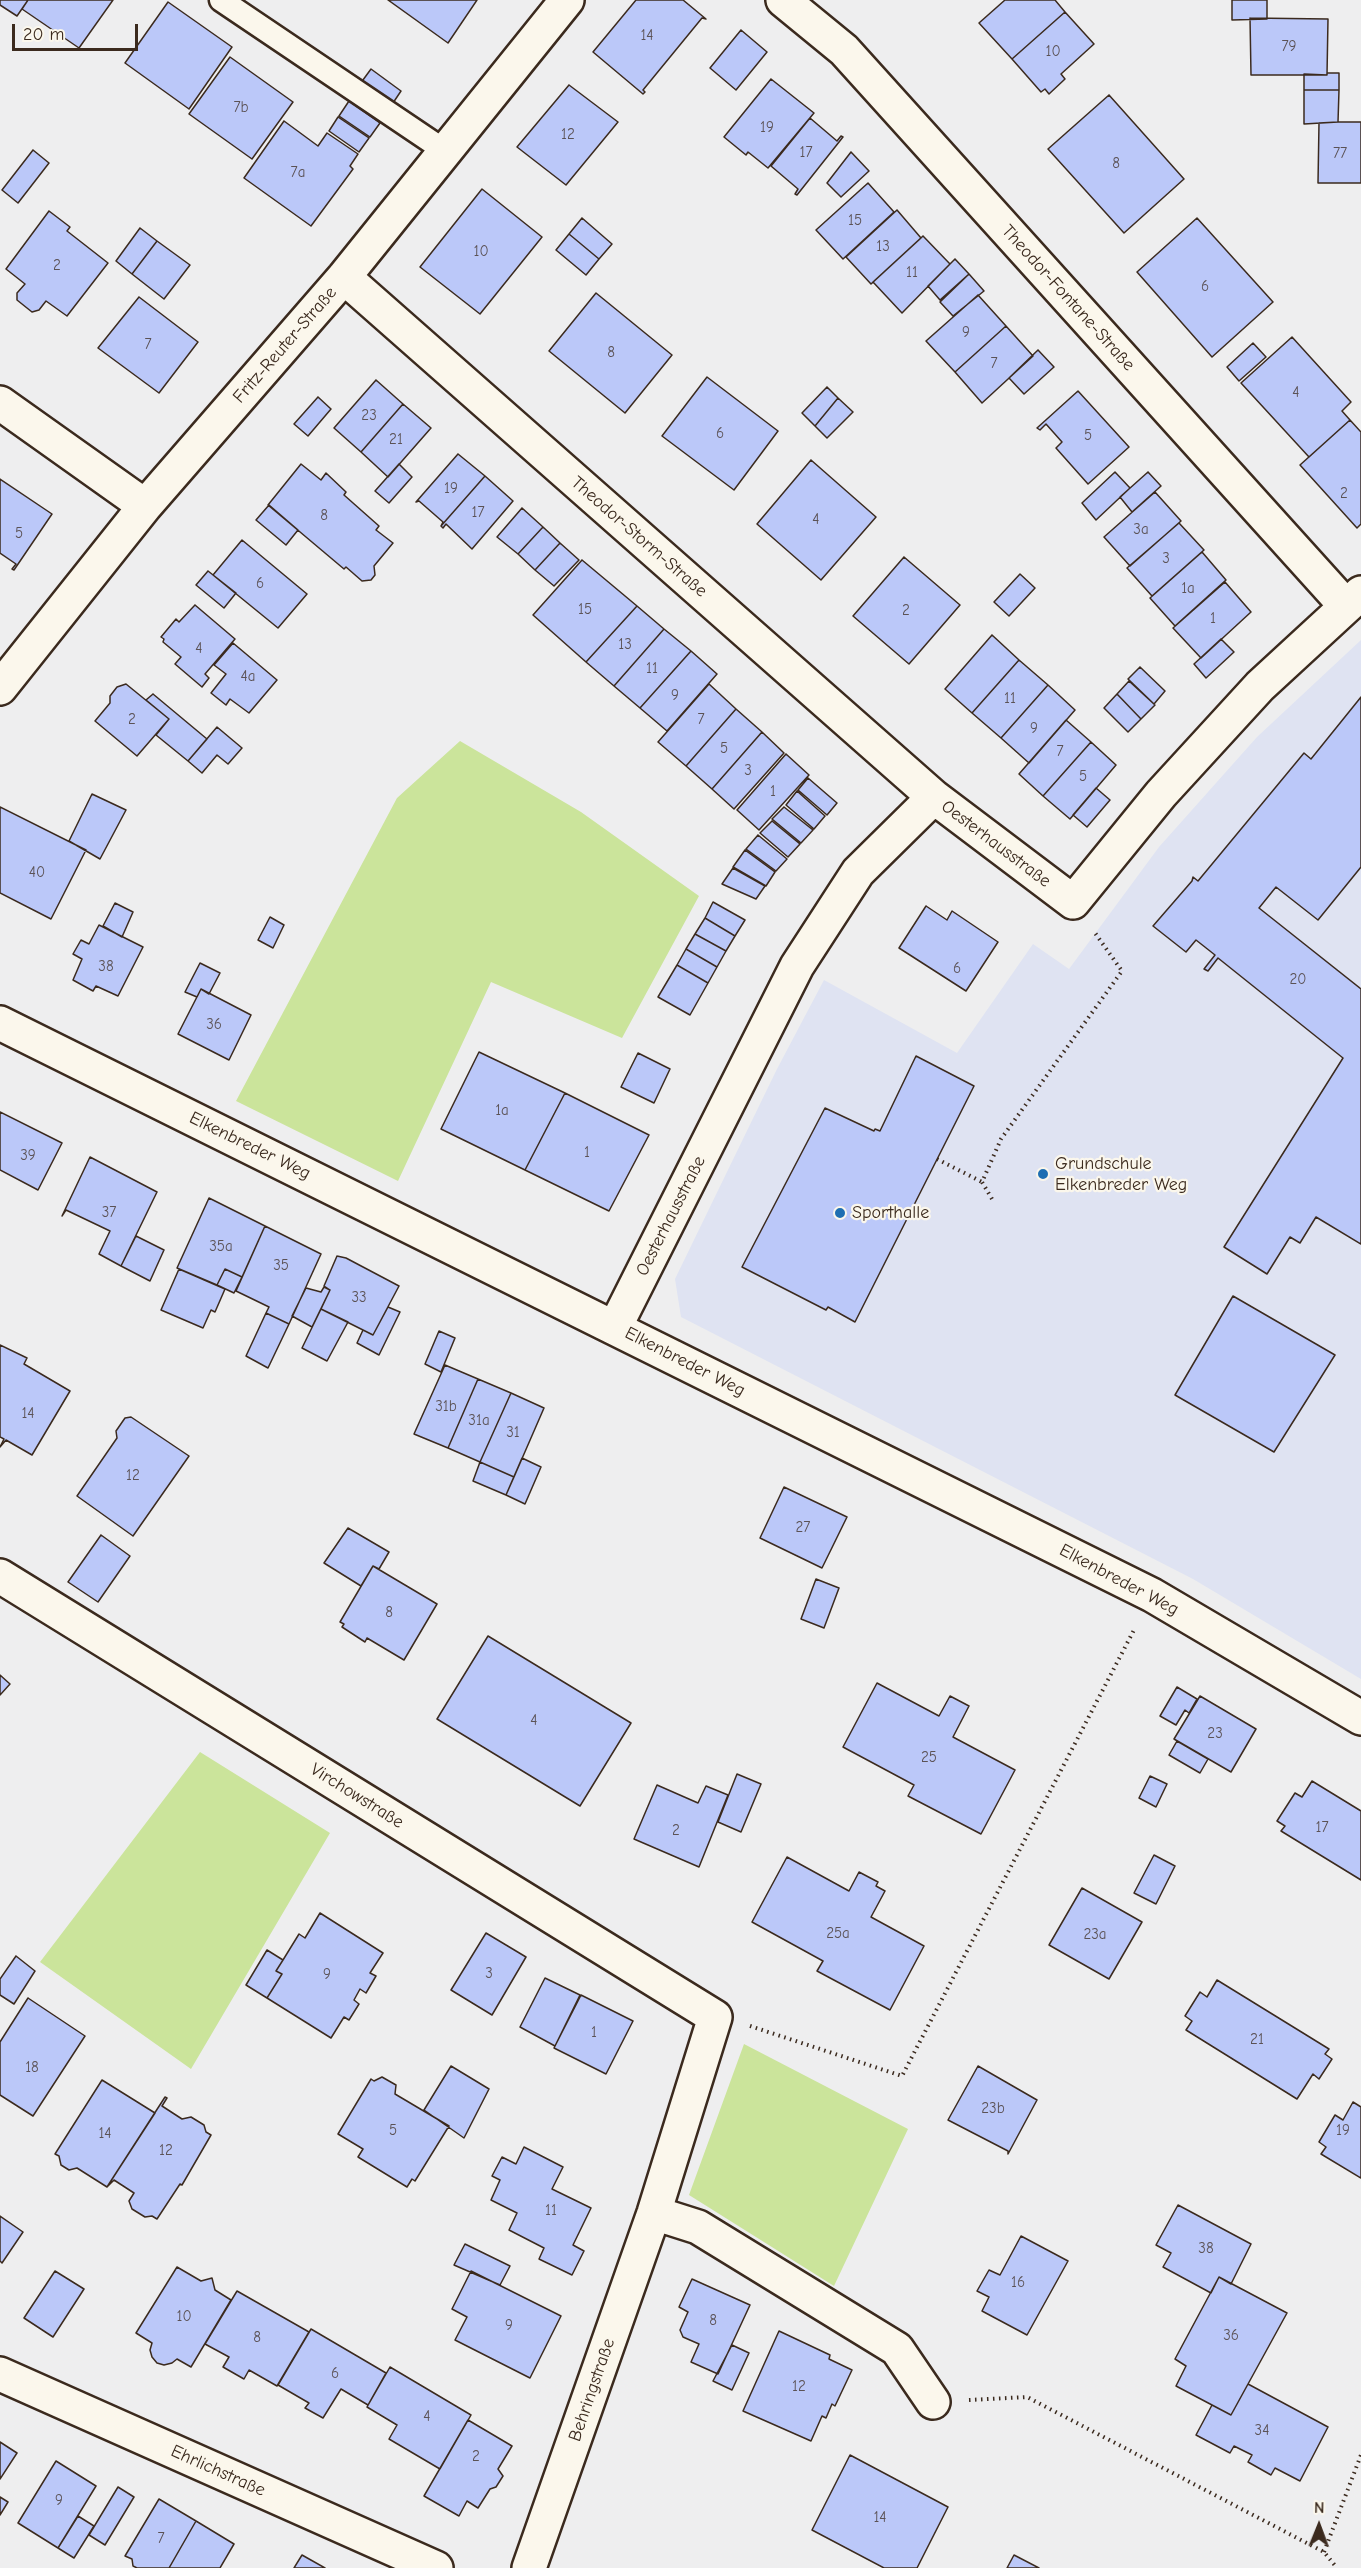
<!DOCTYPE html>
<meta charset="utf-8">
<style>
body{margin:0}
#map{position:relative;width:1361px;height:2568px;overflow:hidden;background:#eeeeef;font-family:"Comic Neue",sans-serif}
canvas{display:block}
.north{position:absolute;left:1289px;top:2496px;width:60px;height:60px;-webkit-text-stroke:4px #fbf7ec;paint-order:stroke;rotate:1deg;font-size:16px;font-weight:700;line-height:24px;text-align:center;color:#3b2a1e}
.north::after{content:'';display:block;margin:auto;width:21px;height:27px;background:#3b2a1e;clip-path:polygon(50% 0,100% 100%,50% 72%,0 100%)}
.scale{position:absolute;left:12px;top:24px;width:126px;height:27px;box-sizing:border-box;border:3px solid #3b2a1e;border-top:0;padding-left:8px;font-size:18px;line-height:21px;white-space:nowrap;color:#3b2a1e;-webkit-text-stroke:4px #fbf7ec;paint-order:stroke}
</style>
<div id="map">
<canvas width="1361" height="2568"></canvas>
<div class="north">N</div>
<div class="scale">20 m</div>
</div>
<script>
const g = document.querySelector('canvas').getContext('2d');
g.lineJoin = 'round';
function fillPath(path, color) { g.fillStyle = color; g.fill(path, 'evenodd'); }
const toPath = rows => new Path2D(rows.map(r => 'M' + r).join(''));
function trace(path, color, width, dash) { g.strokeStyle = color; g.lineWidth = width; g.lineCap = dash ? 'butt' : 'round'; g.setLineDash(dash || []); g.stroke(path); }
function write(font, color, halo, rows, align = 'center') {
  g.font = font + ' "Comic Neue",sans-serif'; g.lineWidth = 4.5; g.setLineDash([]); g.textBaseline = 'middle'; g.strokeStyle = halo; g.fillStyle = color; for (const [text, x, y, turn = 0] of rows) {
    g.save(); g.translate(x, y); g.rotate((+turn || 0) * Math.PI / 180); g.textAlign = isNaN(turn) ? turn : align; if (halo) g.strokeText(text, 0, 0); g.fillText(text, 0, 0); g.restore();
  }
}
fillPath(toPath([
 [1361,640,1361,1679,1193,1579,681,1317,675,1279,777,1069,824,980,957,1053,1033,944,1069,969,1159,847,1257,737]
]), '#dfe3f2');
fillPath(toPath([
 [460,741,581,812,699,896,622,1038,491,982,398,1181,236,1101,397,798],
 [200,1752,330,1833,191,2069,40,1962],
 [744,2044,908,2129,834,2286,689,2195]
]), '#cbe49b');
const building = toPath([
 [0,0,28,0,17,16,0,5,0,0],
 [28,0,113,0,79,48,22,9,28,0],
 [388,0,477,0,448,43,388,0],
 [636,0,683,0,706,19,702,18,643,90,645,92,643,94,593,52,636,0],
 [1005,0,1055,0,1065,12,1012,59,979,23,1005,0],
 [1232,0,1267,0,1267,19,1232,20,1232,0],
 [168,2,232,47,189,109,125,63,168,2],
 [1065,12,1094,44,1061,74,1065,79,1049,94,1045,89,1041,92,1012,59,1065,12],
 [1250,18,1328,19,1327,75,1251,75,1250,18],
 [741,30,767,52,736,90,710,68,741,30],
 [230,57,293,102,252,159,189,114,230,57],
 [371,69,401,91,391,106,360,84,371,69],
 [1327,73,1339,73,1339,90,1304,90,1304,74,1327,75,1327,73],
 [771,79,814,113,768,168,748,152,746,155,724,137,771,79],
 [569,85,618,122,566,185,517,147,569,85],
 [1304,90,1339,90,1338,122,1304,124,1304,90],
 [1109,95,1184,179,1124,233,1048,149,1109,95],
 [349,101,380,123,370,137,339,116,349,101],
 [338,117,369,138,359,152,329,131,338,117],
 [810,118,837,141,841,136,843,137,797,195,795,194,798,189,771,166,810,118],
 [284,121,318,146,327,133,358,154,350,166,353,169,311,226,244,178,284,121],
 [1338,122,1361,122,1361,183,1318,183,1319,123,1338,122],
 [33,150,49,163,18,203,2,190,33,150],
 [851,152,869,171,841,197,827,183,851,152],
 [868,183,894,212,843,259,816,230,868,183],
 [482,189,542,237,480,314,420,267,482,189],
 [897,210,921,238,871,284,846,257,897,210],
 [49,211,70,227,67,231,108,263,67,316,46,301,39,310,32,312,17,300,17,293,25,284,6,269,49,211],
 [582,218,612,244,599,259,569,234,582,218],
 [1197,218,1273,302,1212,357,1137,272,1197,218],
 [140,228,157,241,132,274,116,261,140,228],
 [569,234,599,259,586,275,556,250,569,234],
 [923,236,950,264,902,313,873,282,923,236],
 [157,241,190,265,164,299,132,274,157,241],
 [955,259,969,274,940,300,928,286,955,259],
 [969,274,984,291,953,316,940,302,969,274],
 [596,293,672,355,625,413,549,351,596,293],
 [978,295,1006,326,955,372,926,341,978,295],
 [139,297,198,342,159,393,98,348,139,297],
 [1006,326,1033,356,982,403,955,372,1006,326],
 [1292,337,1351,402,1342,411,1350,420,1309,457,1241,383,1292,337],
 [1253,343,1266,357,1239,381,1227,367,1253,343],
 [1038,350,1054,367,1024,394,1009,378,1038,350],
 [707,377,778,431,734,490,662,436,707,377],
 [376,380,403,404,361,452,334,428,376,380],
 [827,387,838,398,815,426,802,413,827,387],
 [1078,391,1129,447,1088,484,1056,448,1062,442,1046,424,1040,430,1037,428,1078,391],
 [318,397,331,409,308,436,294,424,318,397],
 [838,398,853,412,827,438,815,426,838,398],
 [403,404,431,428,388,477,361,452,403,404],
 [1350,420,1361,432,1361,524,1357,528,1300,465,1350,420],
 [458,454,485,476,441,526,443,522,419,501,416,502,458,454],
 [811,460,876,517,821,580,757,524,811,460],
 [301,464,321,480,326,473,346,492,344,495,379,526,376,530,393,543,374,566,375,575,371,580,362,581,346,567,344,569,268,505,301,464],
 [399,464,412,477,389,503,375,491,399,464],
 [1115,472,1130,488,1096,520,1082,503,1115,472],
 [1148,472,1161,486,1132,512,1120,497,1148,472],
 [485,476,513,501,472,549,446,524,443,528,441,526,485,476],
 [0,479,52,514,14,570,12,569,16,564,0,553,0,479],
 [1155,492,1181,521,1130,566,1104,537,1155,492],
 [269,505,298,530,286,545,256,520,269,505],
 [522,508,543,527,518,554,497,537,522,508],
 [1179,523,1204,550,1152,596,1127,568,1179,523],
 [543,527,560,543,535,570,518,554,543,527],
 [242,540,307,594,278,628,213,575,242,540],
 [560,543,579,560,554,586,535,570,560,543],
 [1202,552,1226,580,1175,626,1150,598,1202,552],
 [904,557,960,605,909,664,853,616,904,557],
 [582,560,637,606,586,662,533,615,582,560],
 [208,571,236,593,224,608,196,585,208,571],
 [1020,574,1035,588,1009,616,994,602,1020,574],
 [1225,582,1251,612,1201,658,1173,628,1225,582],
 [195,605,235,639,205,674,209,678,202,687,175,664,181,657,163,642,164,639,161,637,176,619,179,622,195,605],
 [637,606,664,629,614,686,586,662,637,606],
 [664,629,691,651,640,708,614,686,664,629],
 [992,635,1019,660,972,713,945,689,992,635],
 [1221,639,1234,652,1206,678,1194,664,1221,639],
 [233,643,277,680,249,713,230,699,226,705,211,693,226,674,214,665,233,643],
 [691,651,717,674,667,731,640,708,691,651],
 [1019,660,1048,685,1001,738,972,713,1019,660],
 [1140,667,1165,691,1154,704,1128,679,1140,667],
 [1129,681,1155,705,1141,719,1117,694,1129,681],
 [126,684,169,719,137,756,95,721,110,703,110,696,117,687,126,684],
 [709,684,736,709,686,766,658,742,709,684],
 [1048,685,1075,710,1029,763,1001,738,1048,685],
 [153,694,207,739,188,761,156,735,169,719,146,700,153,694],
 [1117,694,1141,719,1128,732,1104,708,1117,694],
 [1361,697,1361,867,1318,920,1276,887,1259,908,1361,989,1361,1244,1316,1217,1300,1243,1290,1237,1267,1274,1224,1247,1343,1058,1218,958,1208,971,1204,969,1215,955,1196,940,1186,952,1153,926,1192,881,1193,877,1198,881,1304,753,1311,759,1361,697],
 [736,709,762,732,712,789,686,766,736,709],
 [1066,720,1091,742,1043,796,1019,774,1066,720],
 [217,727,242,748,228,764,217,755,202,773,188,761,217,727],
 [762,732,784,753,734,809,712,789,762,732],
 [1091,742,1116,765,1070,819,1043,796,1091,742],
 [786,754,809,775,759,830,737,810,786,754],
 [808,778,837,803,827,815,798,790,808,778],
 [1096,788,1110,800,1087,827,1073,815,1096,788],
 [797,791,825,816,814,829,786,805,797,791],
 [92,794,126,810,100,859,69,841,92,794],
 [0,807,86,850,51,919,0,893,0,807],
 [784,807,813,830,801,843,772,819,784,807],
 [772,821,800,844,788,857,760,833,772,821],
 [758,835,787,859,776,871,746,849,758,835],
 [745,850,775,872,766,886,733,867,745,850],
 [733,868,765,886,756,899,722,884,733,868],
 [713,902,745,920,735,936,705,918,713,902],
 [115,903,133,912,122,937,103,926,115,903],
 [926,906,947,920,952,911,998,942,966,991,899,948,926,906],
 [270,917,284,925,273,948,258,940,270,917],
 [705,918,735,936,726,951,695,934,705,918],
 [99,925,143,947,118,996,96,986,93,991,73,980,82,959,73,954,81,940,89,944,99,925],
 [695,934,726,951,717,967,686,949,695,934],
 [686,949,717,967,708,983,677,965,686,949],
 [200,963,220,973,209,994,201,989,197,997,185,992,200,963],
 [677,965,708,983,690,1015,658,997,677,965],
 [201,989,251,1015,229,1060,178,1034,201,989],
 [479,1052,565,1093,525,1170,441,1129,479,1052],
 [638,1053,670,1069,654,1103,621,1087,638,1053],
 [916,1056,974,1086,855,1322,828,1307,826,1310,742,1267,825,1108,874,1131,875,1129,880,1131,916,1056],
 [565,1093,649,1135,609,1211,525,1170,565,1093],
 [0,1112,62,1143,38,1190,0,1170,0,1112],
 [90,1157,157,1192,121,1266,99,1254,110,1231,66,1210,62,1216,90,1157],
 [209,1198,265,1226,242,1277,225,1269,217,1285,177,1268,209,1198],
 [265,1226,321,1254,289,1324,266,1313,269,1307,236,1291,265,1226],
 [136,1236,164,1250,150,1281,121,1266,136,1236],
 [337,1256,346,1258,399,1286,373,1335,321,1309,330,1290,324,1286,337,1256],
 [179,1269,225,1289,215,1312,211,1310,203,1328,161,1310,179,1269],
 [225,1269,242,1277,234,1293,217,1285,225,1269],
 [324,1287,330,1290,312,1327,292,1316,306,1288,321,1292,324,1287],
 [1233,1296,1335,1355,1274,1452,1175,1395,1233,1296],
 [388,1307,400,1312,379,1355,357,1343,363,1330,373,1335,388,1307],
 [321,1309,348,1322,327,1361,302,1348,321,1309],
 [266,1313,289,1324,268,1368,246,1356,266,1313],
 [439,1331,455,1338,441,1372,425,1364,439,1331],
 [0,1345,27,1358,24,1364,70,1391,32,1455,6,1440,0,1447,4,1439,0,1437,0,1345],
 [445,1365,478,1379,448,1448,414,1434,445,1365],
 [478,1379,511,1393,480,1462,448,1448,478,1379],
 [511,1393,544,1408,514,1477,480,1462,511,1393],
 [131,1417,189,1456,133,1536,77,1496,117,1438,116,1431,125,1418,131,1417],
 [522,1458,541,1467,525,1504,506,1495,522,1458],
 [480,1462,514,1477,506,1495,473,1481,480,1462],
 [784,1487,847,1517,822,1568,760,1538,784,1487],
 [348,1528,389,1552,379,1569,373,1566,361,1586,324,1563,348,1528],
 [101,1535,130,1556,98,1602,68,1582,101,1535],
 [373,1566,437,1604,404,1660,367,1638,365,1642,342,1627,344,1624,340,1622,373,1566],
 [816,1579,839,1588,824,1628,801,1619,816,1579],
 [488,1636,631,1723,580,1806,437,1719,488,1636],
 [0,1675,10,1684,0,1695,0,1675],
 [877,1683,939,1716,950,1696,969,1706,953,1737,1015,1770,981,1834,908,1796,914,1785,843,1747,877,1683],
 [1177,1687,1197,1699,1189,1713,1185,1710,1176,1725,1160,1716,1177,1687],
 [1200,1696,1256,1729,1231,1772,1174,1739,1200,1696],
 [1177,1741,1208,1759,1200,1773,1169,1755,1177,1741],
 [737,1774,761,1784,741,1832,718,1822,737,1774],
 [1150,1776,1167,1784,1156,1807,1139,1798,1150,1776],
 [1312,1781,1361,1811,1361,1880,1281,1831,1285,1826,1277,1821,1295,1793,1302,1797,1312,1781],
 [657,1785,698,1803,706,1786,728,1795,699,1867,634,1839,657,1785],
 [1154,1855,1175,1866,1156,1904,1134,1893,1154,1855],
 [787,1857,849,1891,859,1872,878,1882,876,1886,885,1891,871,1917,924,1946,890,2010,817,1971,823,1961,752,1922,787,1857],
 [1082,1888,1142,1922,1109,1979,1049,1945,1082,1888],
 [320,1913,383,1953,370,1973,376,1976,366,1993,360,1989,354,2000,359,2004,349,2020,344,2017,331,2038,267,1998,282,1974,276,1971,283,1960,299,1934,305,1938,320,1913],
 [486,1933,526,1957,492,2015,451,1990,486,1933],
 [267,1950,283,1960,276,1971,282,1974,267,1998,246,1985,267,1950],
 [16,1956,35,1971,14,2004,0,1995,0,1979,16,1956],
 [545,1978,580,1995,555,2046,520,2027,545,1978],
 [1217,1980,1329,2049,1325,2054,1332,2059,1319,2079,1313,2074,1297,2099,1186,2030,1192,2021,1185,2016,1200,1992,1207,1997,1217,1980],
 [581,1995,633,2021,606,2074,554,2048,581,1995],
 [28,1998,85,2036,33,2116,0,2095,0,2042,28,1998],
 [451,2066,489,2089,464,2138,424,2110,451,2066],
 [978,2066,1037,2100,1008,2154,1008,2151,948,2120,978,2066],
 [382,2077,396,2085,395,2094,449,2126,415,2181,412,2179,407,2187,358,2157,363,2149,338,2134,371,2079,374,2081,382,2077],
 [102,2080,155,2113,107,2187,77,2168,69,2170,61,2165,59,2156,55,2154,102,2080],
 [165,2097,167,2098,162,2106,182,2119,191,2117,204,2125,206,2132,211,2135,182,2185,180,2184,157,2219,152,2216,145,2217,132,2209,129,2201,134,2193,114,2180,107,2187,165,2097],
 [1353,2102,1361,2107,1361,2178,1321,2154,1326,2147,1319,2142,1335,2115,1343,2120,1353,2102],
 [524,2147,563,2167,552,2189,591,2208,573,2245,584,2251,572,2275,539,2259,544,2248,509,2230,517,2213,491,2200,500,2180,492,2176,502,2157,516,2164,524,2147],
 [1178,2205,1251,2244,1231,2284,1219,2277,1211,2293,1163,2267,1171,2253,1156,2245,1178,2205],
 [0,2216,23,2232,2,2263,0,2261,0,2216],
 [1021,2236,1068,2261,1027,2335,982,2311,989,2297,977,2291,989,2270,1000,2275,1021,2236],
 [465,2244,510,2266,500,2285,454,2265,465,2244],
 [177,2267,201,2281,212,2278,215,2290,231,2300,191,2367,177,2359,172,2363,164,2365,157,2363,152,2357,150,2350,152,2343,136,2333,177,2267],
 [55,2271,84,2289,53,2337,24,2318,55,2271],
 [471,2271,561,2316,530,2378,455,2340,467,2317,452,2309,471,2271],
 [1219,2277,1287,2313,1231,2415,1176,2386,1186,2366,1175,2359,1219,2277],
 [692,2279,750,2305,718,2374,691,2362,699,2344,683,2337,680,2330,688,2312,679,2307,692,2279],
 [237,2291,309,2332,277,2386,249,2370,244,2379,223,2367,229,2357,205,2344,237,2291],
 [311,2329,386,2373,368,2405,341,2389,323,2418,305,2408,309,2403,278,2385,311,2329],
 [779,2331,830,2355,829,2359,852,2370,835,2406,832,2404,826,2418,822,2416,811,2441,743,2411,779,2331],
 [732,2345,749,2353,732,2390,713,2381,732,2345],
 [390,2367,471,2415,440,2469,389,2439,397,2425,367,2407,390,2367],
 [1248,2384,1328,2427,1300,2481,1275,2468,1271,2475,1248,2462,1252,2455,1234,2446,1230,2453,1196,2435,1212,2405,1231,2415,1248,2384],
 [468,2420,512,2446,498,2469,503,2476,496,2487,490,2489,478,2508,467,2501,459,2516,424,2496,468,2420],
 [0,2442,17,2453,0,2479,0,2442],
 [850,2455,948,2507,917,2568,884,2568,812,2530,850,2455],
 [56,2461,96,2486,58,2548,18,2523,56,2461],
 [118,2487,134,2497,105,2545,89,2535,118,2487],
 [0,2497,8,2502,0,2515,0,2497],
 [159,2499,196,2521,169,2568,137,2568,133,2566,132,2559,125,2556,159,2499],
 [78,2516,94,2526,74,2558,58,2548,78,2516],
 [196,2521,234,2544,220,2568,169,2568,196,2521],
 [302,2555,325,2568,294,2568,302,2555],
 [1014,2555,1039,2568,1007,2568,1014,2555]
]);
fillPath(building, '#bbc8f9');
trace(building, '#3b2a1e', 1.5);
const service = toPath([
 [221,0,445,151]
]);
const minor = toPath([
 [783,0,844,50,1345,605],
 [344,277,934,797],
 [0,403,145,506],
 [0,688,145,506,344,277,567,0],
 [0,1023,1152,1595,1361,1718],
 [615,1327,797,966,858,872,934,797,1073,902,1161,794,1260,686,1361,593],
 [0,1576,715,2017,654,2213,529,2568],
 [654,2213,698,2227,897,2349,933,2402],
 [0,2374,436,2568]
]);
trace(service, '#3b2a1e', 27);
trace(minor, '#3b2a1e', 38);
trace(toPath([
 [937,1159,982,1182],
 [992,1199,982,1182,1001,1139,1122,971,1095,933],
 [750,2026,902,2076,1135,1628],
 [969,2400,1027,2397,1324,2552,1337,2568],
 [1324,2552,1361,2455]
]), '#3b2a1e', 4, [1.5, 4.5]);
trace(service, '#fbf7ec', 22);
trace(minor, '#fbf7ec', 33);
for (const [x, y, r, color] of [
 [1043,1174,6,"#1f6fb2"],
 [840,1213,6,"#1f6fb2"]
]) { const dot = new Path2D(); dot.arc(x, y, r, 0, 2 * Math.PI); g.fillStyle = color; g.fill(dot); trace(dot, '#fbf7ec', 2); }
write('15px', '#5b5255', null, [
 ["14",647,36],
 ["79",1289,47],
 ["10",1053,52],
 ["7b",241,108],
 ["19",767,128],
 ["12",568,135],
 ["17",806,153],
 ["77",1340,154],
 ["8",1116,164],
 ["7a",298,173],
 ["15",855,221],
 ["13",883,247],
 ["10",481,252],
 ["2",57,266],
 ["11",912,273],
 ["6",1205,287],
 ["9",966,333],
 ["7",148,345],
 ["8",611,353],
 ["7",994,364],
 ["4",1296,393],
 ["23",369,416],
 ["6",720,434],
 ["5",1088,436],
 ["21",396,440],
 ["19",451,489],
 ["2",1344,494],
 ["17",478,513],
 ["8",324,516],
 ["4",816,520],
 ["3a",1141,530],
 ["5",19,534],
 ["3",1166,559],
 ["6",260,584],
 ["1a",1188,589],
 ["15",585,610],
 ["2",906,611],
 ["1",1213,619],
 ["13",625,645],
 ["4",199,649],
 ["11",652,669],
 ["4a",248,677],
 ["9",675,696],
 ["11",1010,699],
 ["2",132,720],
 ["7",701,720],
 ["9",1034,729],
 ["5",724,749],
 ["7",1060,752],
 ["3",748,771],
 ["5",1083,777],
 ["1",773,792],
 ["40",37,873],
 ["38",106,967],
 ["6",957,969],
 ["20",1298,980],
 ["36",214,1025],
 ["1a",502,1111],
 ["1",587,1153],
 ["39",28,1156],
 ["37",109,1213],
 ["35a",221,1247],
 ["35",281,1266],
 ["33",359,1298],
 ["31b",446,1407],
 ["14",28,1414],
 ["31a",479,1421],
 ["31",513,1433],
 ["12",133,1476],
 ["27",803,1528],
 ["8",389,1613],
 ["4",534,1721],
 ["23",1215,1734],
 ["25",929,1758],
 ["17",1322,1828],
 ["2",676,1831],
 ["25a",838,1934],
 ["23a",1095,1935],
 ["3",489,1974],
 ["9",327,1975],
 ["1",594,2033],
 ["21",1257,2040],
 ["18",32,2068],
 ["23b",993,2109],
 ["5",393,2131],
 ["19",1343,2131],
 ["14",105,2134],
 ["12",166,2151],
 ["11",551,2211],
 ["38",1206,2249],
 ["16",1018,2283],
 ["10",184,2317],
 ["8",713,2321],
 ["9",509,2326],
 ["36",1231,2336],
 ["8",257,2338],
 ["6",335,2374],
 ["12",799,2387],
 ["4",427,2417],
 ["34",1262,2431],
 ["2",476,2457],
 ["9",59,2501],
 ["14",880,2518],
 ["7",161,2539]
]);
write('18px', '#3b2a1e', '#fbf7ec', [
 ["Theodor-Fontane-Straße",1068,298,48],
 ["Fritz-Reuter-Straße",285,345,-49],
 ["Theodor-Storm-Straße",639,537,41],
 ["Oesterhausstraße",996,844,37],
 ["Elkenbreder Weg",250,1146,26],
 ["Oesterhausstraße",671,1216,-63],
 ["Elkenbreder Weg",685,1362,27],
 ["Elkenbreder Weg",1119,1580,28],
 ["Virchowstraße",357,1796,32],
 ["Behringstraße",592,2390,-71],
 ["Ehrlichstraße",218,2471,24]
]);
write('18px', '#3b2a1e', '#fbf7ec', [
 ["Grundschule",1055,1164],
 ["Elkenbreder Weg",1055,1185],
 ["Sporthalle",852,1213]
], 'left');
</script>
